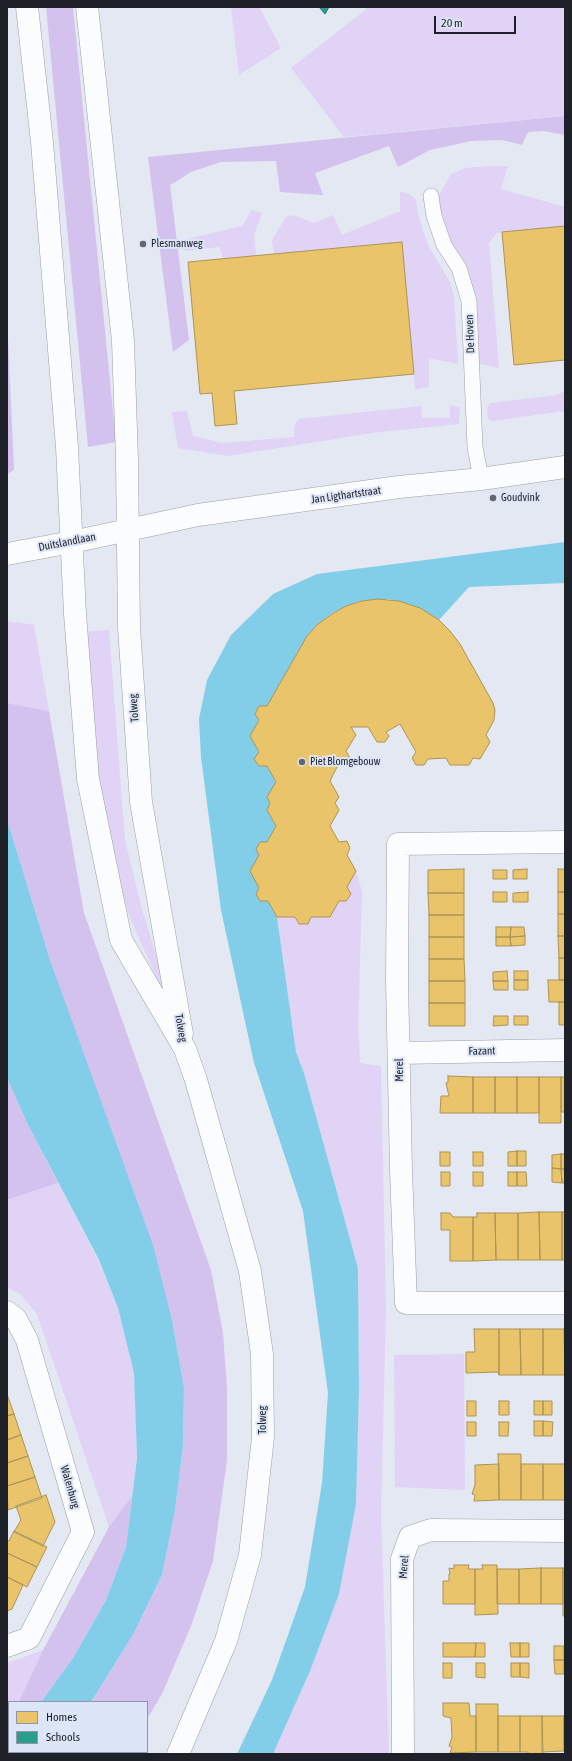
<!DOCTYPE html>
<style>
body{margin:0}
#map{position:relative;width:572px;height:1761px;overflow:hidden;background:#e3e8f2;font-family:"Asap Condensed",sans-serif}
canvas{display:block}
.frame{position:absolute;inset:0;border:8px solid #1e2128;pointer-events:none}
.legend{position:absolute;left:8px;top:1701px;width:140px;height:52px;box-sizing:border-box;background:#dde6f8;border:1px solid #9197a5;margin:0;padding:5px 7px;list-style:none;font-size:12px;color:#1e2128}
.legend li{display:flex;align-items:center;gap:8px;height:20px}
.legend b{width:20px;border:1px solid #9197a5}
.scale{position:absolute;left:434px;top:16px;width:82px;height:18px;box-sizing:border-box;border:2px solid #1e2128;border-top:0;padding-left:5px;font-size:12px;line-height:14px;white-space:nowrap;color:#1e2128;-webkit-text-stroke:3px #dde6f8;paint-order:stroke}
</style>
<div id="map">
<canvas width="572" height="1761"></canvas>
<div class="frame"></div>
<ul class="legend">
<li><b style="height:11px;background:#e9c46a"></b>Homes</li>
<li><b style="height:11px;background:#2a9d8f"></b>Schools</li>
</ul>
<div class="scale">20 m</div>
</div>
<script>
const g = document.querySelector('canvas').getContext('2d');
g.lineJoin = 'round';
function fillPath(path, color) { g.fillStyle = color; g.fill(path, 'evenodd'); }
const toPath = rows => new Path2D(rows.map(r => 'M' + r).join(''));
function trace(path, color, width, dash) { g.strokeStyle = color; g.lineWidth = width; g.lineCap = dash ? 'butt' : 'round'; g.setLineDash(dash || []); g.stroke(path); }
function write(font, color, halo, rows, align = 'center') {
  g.font = font + ' "Asap Condensed",sans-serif'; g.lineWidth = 4; g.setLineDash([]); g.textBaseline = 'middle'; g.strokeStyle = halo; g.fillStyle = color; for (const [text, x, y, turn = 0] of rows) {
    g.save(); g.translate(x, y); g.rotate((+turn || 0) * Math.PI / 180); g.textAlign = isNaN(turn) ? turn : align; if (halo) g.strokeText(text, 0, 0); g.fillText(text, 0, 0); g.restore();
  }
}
fillPath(toPath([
 [231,7,259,7,281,48,239,75],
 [369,7,565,7,565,116,344,137,291,68],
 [488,166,508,166,501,189,565,207,565,226,502,232,497,233,489,243,499,368,475,363,450,241,438,207,439,195,451,174,465,168],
 [400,192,407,193,415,198,422,228,429,247,450,282,454,296,458,364,429,358,429,387,415,389,401,242,274,254,272,240,286,217,293,215,314,223,333,215,342,235,400,211],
 [252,210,262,213,254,235,256,256,223,259,220,247,185,251,183,240,242,226],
 [565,391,565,411,491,421,488,418,487,406,491,403,557,395],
 [450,405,460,407,459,424,372,433,228,456,178,448,172,412,187,411,193,436,222,443,294,437,294,427,299,419,421,406,422,418,450,418],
 [7,621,34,625,49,711,7,703],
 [109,630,125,840,141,906,177,1025,129,915,111,862,99,783,85,632],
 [356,871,362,892,358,1028,360,1063,381,1066,386,1308,381,1514,389,1754,273,1754,310,1671,356,1504,359,1390,358,1268,304,1073,296,1052,277,917,295,917,308,924,311,917,330,917,339,901,346,901,351,894,347,887],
 [58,1183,98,1260,118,1308,134,1373,137,1458,126,1547,41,1702,9,1702,9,1747,7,1750,7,1663,44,1650,109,1527,37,1314,20,1294,7,1288,7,1200],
 [464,1354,465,1490,395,1487,394,1355]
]), '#e0d3f6');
fillPath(toPath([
 [46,7,73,7,116,442,88,447],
 [565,116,565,135,544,131,528,132,522,145,502,140,471,141,430,150,398,167,389,146,315,173,323,195,280,192,276,161,221,162,191,172,177,181,170,185,189,340,173,352,148,157],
 [7,316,14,470,7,474],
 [7,703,49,711,84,913,211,1270,223,1333,227,1389,227,1460,213,1561,191,1626,162,1694,147,1719,147,1702,91,1702,134,1633,162,1575,175,1511,183,1446,184,1387,172,1320,50,960,7,819],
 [7,1078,27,1123,58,1183,7,1200],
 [132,1496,126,1547,106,1600,73,1658,41,1702,19,1702,43,1650,109,1527],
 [59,1752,127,1752,126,1754,57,1754]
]), '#d4c2ee');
fillPath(toPath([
 [565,542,565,583,469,587,439,620,415,606,389,599,372,600,356,602,332,613,318,624,307,636,267,706,259,706,255,714,259,720,250,736,259,752,255,759,259,766,267,766,276,782,267,797,270,803,267,810,276,826,267,842,260,842,256,849,259,855,259,888,256,894,260,901,268,901,277,917,296,1052,304,1073,358,1268,359,1390,356,1504,339,1594,310,1671,273,1754,237,1754,272,1680,305,1587,322,1483,328,1393,303,1211,254,1063,221,910,201,757,199,719,207,680,231,635,273,594,317,574],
 [7,819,50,960,153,1245,172,1320,184,1387,183,1446,175,1511,162,1575,134,1633,91,1702,41,1702,73,1658,106,1600,126,1547,137,1458,134,1373,118,1308,99,1260,27,1123,7,1078],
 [9,1747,9,1752,59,1752,57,1754,7,1754]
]), '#82cee9');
const homes = toPath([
 [565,226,565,360,514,365,502,232,565,226],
 [402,242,414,374,234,391,237,424,215,426,212,393,200,394,188,262,402,242],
 [378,599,399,601,420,608,439,620,450,631,460,644,493,703,495,710,494,720,486,735,490,742,480,759,473,758,469,765,450,765,446,758,428,759,424,765,416,765,412,758,416,752,400,724,386,732,389,736,385,742,377,742,368,727,351,727,356,735,346,751,350,758,346,765,338,765,330,781,339,797,335,803,339,810,330,826,339,842,347,841,350,848,347,855,356,871,347,887,351,894,346,901,339,901,330,917,311,917,308,924,299,924,295,917,277,917,268,901,260,901,256,894,259,888,250,871,259,855,256,849,260,842,267,842,276,826,267,810,270,803,267,797,276,782,267,766,259,766,254,759,259,752,250,736,259,720,255,714,259,706,267,706,307,636,318,624,332,614,346,606,362,601,378,599],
 [464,869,464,893,428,893,428,870,464,869],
 [527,869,527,879,513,879,513,870,527,869],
 [558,869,565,869,565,892,558,892,558,869],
 [493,870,507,870,507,879,493,879,493,870],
 [493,892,507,892,507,902,493,902,493,892],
 [528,892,528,902,513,902,513,893,528,892],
 [558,892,565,892,565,914,558,914,558,892],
 [428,893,464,893,464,915,429,915,428,893],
 [558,914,565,914,565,936,558,936,558,914],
 [429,915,464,915,464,937,429,937,429,915],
 [496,927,511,927,510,937,496,937,496,927],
 [511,927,524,927,525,936,510,937,511,927],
 [525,936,525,945,511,946,510,937,525,936],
 [558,936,565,936,565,958,559,958,558,936],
 [429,937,464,937,464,959,429,959,429,937],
 [496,937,510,937,511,946,496,946,496,937],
 [559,958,565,958,565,980,559,980,559,958],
 [429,959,464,959,465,981,429,981,429,959],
 [507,971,508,981,493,981,493,972,507,971],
 [514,971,528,971,528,980,514,980,514,971],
 [514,980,528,980,528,990,514,990,514,980],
 [548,980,565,980,565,1002,549,1002,548,980],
 [429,981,465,981,465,1003,429,1003,429,981],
 [493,981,508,981,508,990,494,990,493,981],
 [559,1002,565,1002,565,1025,559,1025,559,1002],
 [429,1003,465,1003,465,1026,429,1026,429,1003],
 [494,1016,508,1016,508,1025,493,1026,494,1016],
 [514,1016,528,1016,528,1025,514,1025,514,1016],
 [448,1076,473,1077,473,1113,440,1113,441,1096,449,1096,446,1083,448,1082,448,1076],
 [473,1077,495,1077,495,1113,473,1113,473,1077],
 [495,1077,517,1077,517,1113,495,1113,495,1077],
 [517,1077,539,1077,539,1113,517,1113,517,1077],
 [539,1077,561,1077,561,1123,539,1123,539,1077],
 [561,1077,565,1077,565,1112,561,1112,561,1077],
 [517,1151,517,1166,508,1166,508,1152,517,1151],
 [517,1151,526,1151,526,1166,517,1166,517,1151],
 [440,1152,450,1152,450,1166,440,1166,440,1152],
 [473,1152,483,1152,483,1166,473,1166,473,1152],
 [561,1154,565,1154,565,1169,561,1169,561,1154],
 [561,1154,561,1169,552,1168,552,1155,561,1154],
 [552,1168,561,1169,562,1183,552,1182,552,1168],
 [561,1169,565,1169,565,1183,562,1183,561,1169],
 [441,1172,450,1172,450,1186,441,1186,441,1172],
 [473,1172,483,1172,483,1186,473,1186,473,1172],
 [508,1172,517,1172,517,1186,508,1186,508,1172],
 [517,1172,526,1172,527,1186,517,1186,517,1172],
 [539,1212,540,1260,518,1260,518,1213,539,1212],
 [539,1212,562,1212,562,1260,540,1260,539,1212],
 [562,1212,565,1212,565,1260,562,1260,562,1212],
 [441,1213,450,1213,453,1217,473,1217,473,1261,450,1261,450,1230,441,1230,441,1213],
 [477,1213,495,1213,496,1260,473,1261,473,1217,477,1217,477,1213],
 [495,1213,518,1213,518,1260,496,1260,495,1213],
 [474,1329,499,1329,499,1375,498,1372,466,1373,466,1352,475,1352,474,1329],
 [499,1329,520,1329,521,1375,499,1375,499,1329],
 [520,1329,543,1329,543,1375,521,1375,520,1329],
 [543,1329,564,1329,565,1375,543,1375,543,1329],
 [7,1394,14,1414,7,1416,7,1394],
 [467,1401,476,1401,476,1416,467,1416,467,1401],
 [499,1401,509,1401,509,1415,499,1415,499,1401],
 [534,1401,543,1401,543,1415,534,1415,534,1401],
 [543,1401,552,1401,552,1415,543,1415,543,1401],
 [14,1414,21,1435,7,1440,7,1416,14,1414],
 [534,1421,543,1421,543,1436,534,1436,534,1421],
 [543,1421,553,1422,552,1436,543,1436,543,1421],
 [467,1422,476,1422,476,1436,467,1436,467,1422],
 [499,1422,509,1422,508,1436,499,1436,499,1422],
 [21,1435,28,1456,7,1463,7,1440,21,1435],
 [498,1454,521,1454,521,1500,499,1500,498,1454],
 [28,1456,35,1477,7,1486,7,1463,28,1456],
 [499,1464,499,1500,474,1501,475,1495,472,1494,475,1485,475,1465,499,1464],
 [521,1464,543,1464,543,1500,521,1500,521,1464],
 [543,1464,565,1464,565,1500,543,1500,543,1464],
 [35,1477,42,1498,8,1510,7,1486,35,1477],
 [46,1495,55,1522,43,1546,14,1532,21,1520,16,1506,46,1495],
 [14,1531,47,1547,37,1567,7,1553,7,1540,9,1541,14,1531],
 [7,1553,37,1567,27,1587,7,1577,7,1553],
 [454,1565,469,1565,468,1569,475,1569,475,1604,443,1604,443,1581,449,1581,449,1574,450,1574,449,1568,454,1569,454,1565],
 [482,1565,497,1565,498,1614,475,1615,475,1569,483,1569,482,1565],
 [541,1568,541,1604,519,1604,519,1569,541,1568],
 [541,1568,563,1568,563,1604,541,1604,541,1568],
 [563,1568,565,1568,565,1616,563,1616,563,1568],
 [497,1569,519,1569,519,1604,497,1604,497,1569],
 [7,1577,23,1585,12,1609,7,1611,7,1577],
 [443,1643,476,1643,475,1657,443,1657,443,1643],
 [476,1643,485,1643,485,1657,475,1657,476,1643],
 [510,1643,520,1643,520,1657,511,1657,510,1643],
 [520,1643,529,1643,529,1657,520,1657,520,1643],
 [554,1646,564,1646,564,1660,554,1660,554,1646],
 [554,1660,564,1660,564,1674,555,1674,554,1660],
 [443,1663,452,1663,452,1678,443,1678,443,1663],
 [476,1663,485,1663,485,1678,476,1677,476,1663],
 [511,1663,520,1663,520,1677,511,1677,511,1663],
 [520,1663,529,1663,529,1678,520,1677,520,1663],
 [443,1703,469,1703,470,1716,476,1716,476,1752,450,1753,452,1747,449,1746,452,1737,451,1718,443,1716,443,1703],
 [476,1704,498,1704,498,1752,476,1752,476,1704],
 [498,1716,520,1716,520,1752,498,1752,498,1716],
 [520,1716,542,1716,543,1754,528,1754,528,1752,520,1752,520,1716],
 [542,1716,564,1716,564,1751,542,1752,542,1716],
 [564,1716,565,1716,565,1751,564,1751,564,1716]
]);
fillPath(homes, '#e9c46a');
trace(homes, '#ac9356', 1);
const schools = toPath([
 [319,7,329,7,325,14,319,7]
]);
fillPath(schools, '#2a9d8f');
trace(schools, '#267870', 1);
const service = toPath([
 [431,196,434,216,444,245,459,268,469,301,475,447,481,479]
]);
const minor = toPath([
 [565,842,398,844,397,980,401,1170,406,1303,565,1303],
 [400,1053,565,1050],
 [7,1312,16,1319,27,1340,83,1532,29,1638,7,1646],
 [403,1754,402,1559,410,1537,431,1530,565,1531]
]);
const secondary = toPath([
 [27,7,42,142,67,447,75,614,88,779,121,940,185,1049,196,1080,250,1271,262,1354,263,1437,250,1555,226,1641,178,1754],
 [87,7,123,341,127,460,129,628,141,802,182,1034],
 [7,554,72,542,198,515,399,487,481,479,565,467]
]);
trace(service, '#9b9fa7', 16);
trace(minor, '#9b9fa7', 23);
trace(secondary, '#9b9fa7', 23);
trace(service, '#fbfcfd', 15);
trace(minor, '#fbfcfd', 22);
trace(secondary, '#fbfcfd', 22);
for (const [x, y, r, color] of [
 [143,244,4,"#63676f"],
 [493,498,4,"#63676f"],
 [302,762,4,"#63676f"]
]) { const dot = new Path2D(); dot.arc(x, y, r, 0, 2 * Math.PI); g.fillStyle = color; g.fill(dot); trace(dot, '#dde6f8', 1.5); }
write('11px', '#1e2128', '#dde6f8', [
 ["Plesmanweg",151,244],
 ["Goudvink",501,498],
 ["Piet Blomgebouw",310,762]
], 'left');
write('11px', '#1e2128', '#dde6f8', [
 ["De Hoven",470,334,-92],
 ["Jan Ligthartstraat",346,495,-8],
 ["Duitslandlaan",67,542,-11],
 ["Tolweg",134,708,-94],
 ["Tolweg",181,1028,80],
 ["Fazant",482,1051,-1],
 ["Merel",400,1070,-90],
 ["Tolweg",263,1420,-90],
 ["Walenburg",70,1487,74],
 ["Merel",404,1567,-85]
]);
</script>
